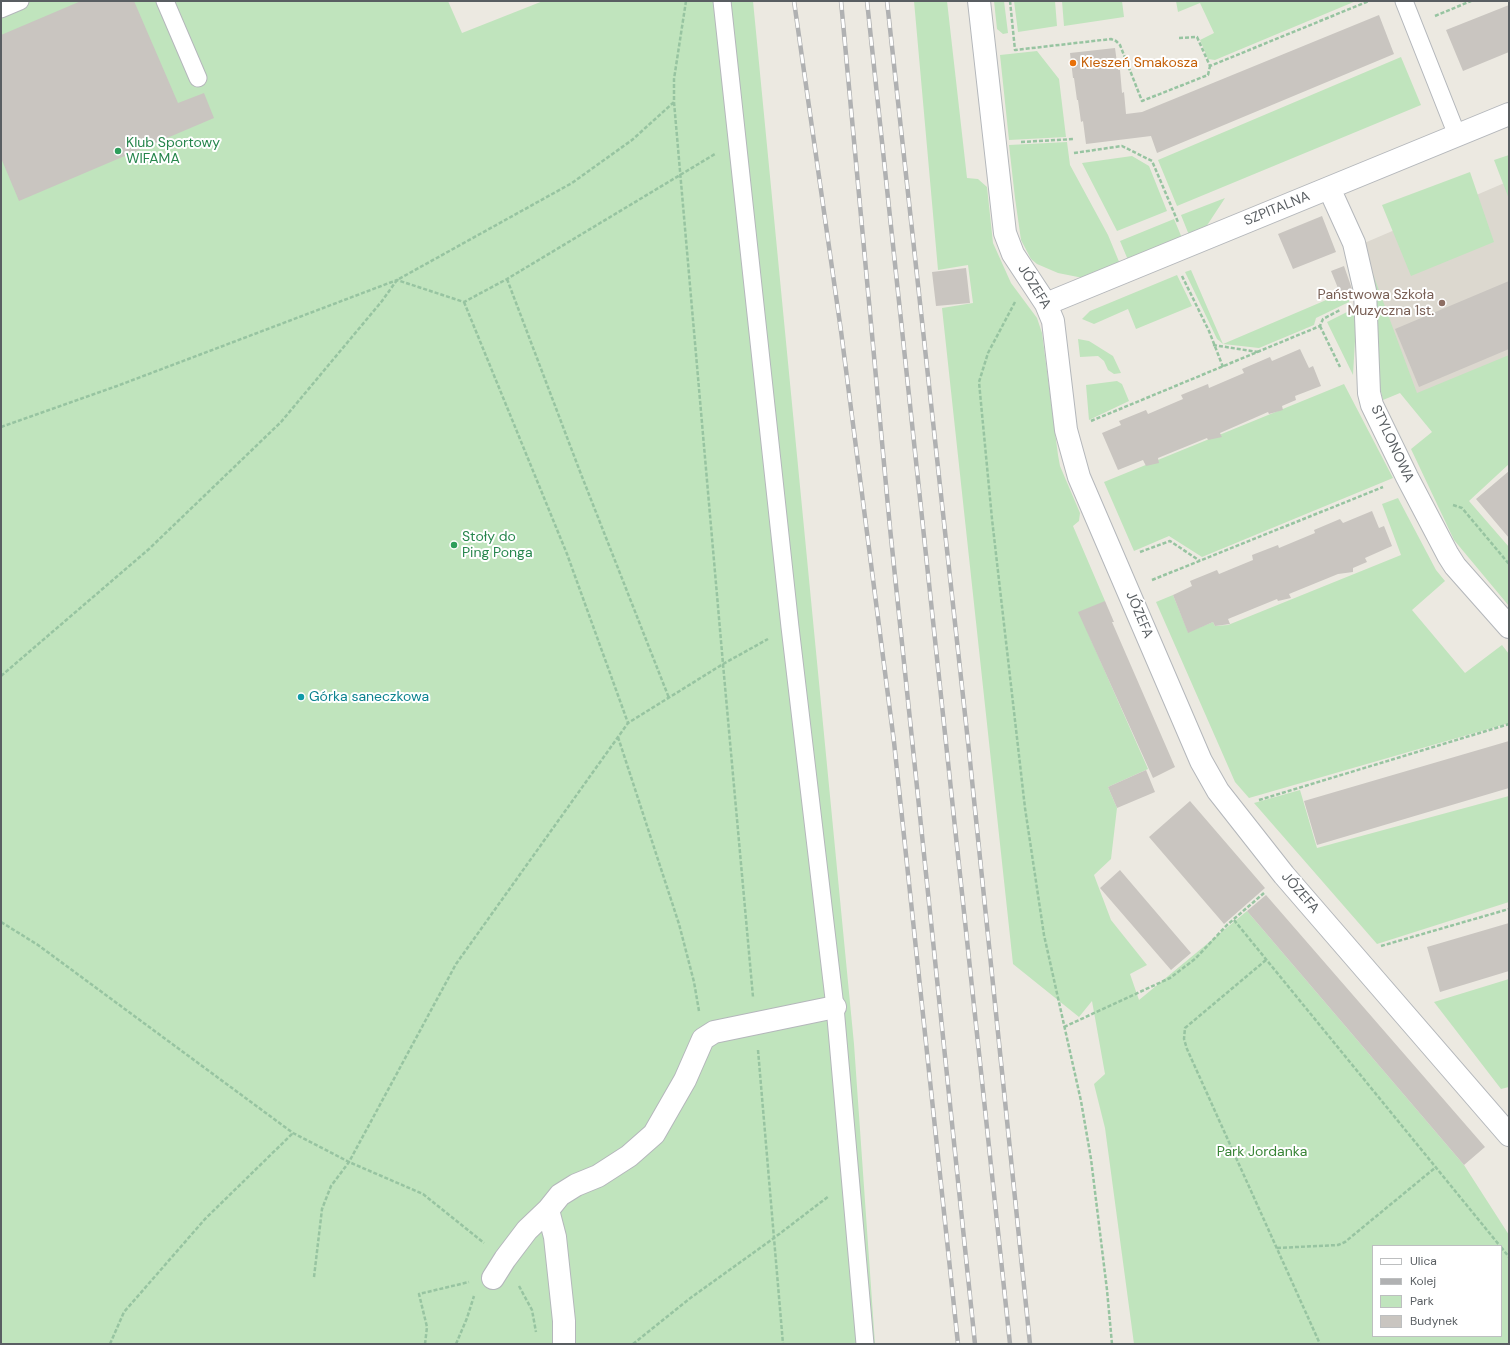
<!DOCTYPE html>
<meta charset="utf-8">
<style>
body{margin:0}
#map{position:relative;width:1510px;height:1345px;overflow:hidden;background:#ece9e1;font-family:"DM Sans",sans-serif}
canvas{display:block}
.frame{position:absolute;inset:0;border:2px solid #595e62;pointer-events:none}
.legend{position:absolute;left:1372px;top:1245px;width:130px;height:92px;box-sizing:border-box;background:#fff;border:1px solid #bdbfc0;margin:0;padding:5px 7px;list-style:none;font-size:12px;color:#595e62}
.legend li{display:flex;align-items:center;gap:8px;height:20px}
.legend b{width:20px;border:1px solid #bdbfc0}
</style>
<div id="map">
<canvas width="1510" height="1345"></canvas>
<div class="frame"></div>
<ul class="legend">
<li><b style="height:5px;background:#fff"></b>Ulica</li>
<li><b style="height:5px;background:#b0b1b2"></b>Kolej</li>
<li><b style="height:11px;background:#c0e4bd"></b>Park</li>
<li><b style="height:11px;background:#c9c5c0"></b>Budynek</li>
</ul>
</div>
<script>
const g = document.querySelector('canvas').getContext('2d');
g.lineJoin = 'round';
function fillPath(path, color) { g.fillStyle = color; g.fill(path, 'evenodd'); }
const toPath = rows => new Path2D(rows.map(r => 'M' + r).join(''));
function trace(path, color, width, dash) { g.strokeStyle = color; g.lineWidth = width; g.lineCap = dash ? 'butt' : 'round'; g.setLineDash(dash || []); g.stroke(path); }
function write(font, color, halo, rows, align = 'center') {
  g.font = font + ' "DM Sans",sans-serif'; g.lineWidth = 4; g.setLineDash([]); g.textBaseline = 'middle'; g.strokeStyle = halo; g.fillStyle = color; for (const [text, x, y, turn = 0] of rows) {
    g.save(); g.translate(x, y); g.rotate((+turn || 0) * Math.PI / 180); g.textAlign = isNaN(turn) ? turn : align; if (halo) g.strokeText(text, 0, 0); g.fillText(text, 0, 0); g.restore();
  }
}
fillPath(toPath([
 [1509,181,1509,405,1439,434,1397,386,1362,244]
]), '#dcd8cf');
fillPath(toPath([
 [1,1,448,1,462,33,543,1,753,1,854,1044,875,1344,1,1344],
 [914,1,947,1,967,178,978,179,987,187,993,243,1011,283,1037,318,1042,333,1058,455,1060,466,1080,513,1079,521,1073,526,1105,601,1088,633,1148,769,1108,787,1117,808,1111,859,1094,875,1111,920,1147,965,1130,974,1139,1000,1247,911,1464,1165,1509,1235,1509,1344,1134,1344,1105,1128,1094,1084,1105,1074,1092,1001,1079,1017,1013,964,942,308,973,303,968,265,938,270],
 [1373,1246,1501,1246,1501,1336,1373,1336],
 [994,1,1004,1,1008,33,1003,34,997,29],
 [1014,1,1055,1,1057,26,1018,32],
 [1062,1,1122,1,1124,17,1064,26],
 [1176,1,1356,1,1215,60,1208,59,1200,40,1214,33,1200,3,1178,12],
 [1037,51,1059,79,1066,137,1009,140,1000,55],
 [1401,57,1421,105,1177,206,1158,160],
 [1067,142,1070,165,1108,235,1120,264,1083,278,1058,273,1037,264,1031,259,1021,240,1015,198,1009,145],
 [1509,155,1509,199,1494,160],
 [1132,156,1149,166,1167,211,1117,231,1082,163],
 [1470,172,1494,242,1411,276,1382,205],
 [1225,198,1206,227,1189,235,1181,215],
 [1174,219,1182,238,1128,260,1120,241],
 [1360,239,1417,393,1509,355,1509,464,1469,501,1509,547,1509,606,1454,540,1411,449,1432,432,1400,393,1383,400,1378,379],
 [1191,270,1223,344,1352,289,1349,302,1316,318,1314,325,1259,348,1223,344,1217,339,1185,272],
 [1177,275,1192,306,1136,329,1128,309,1094,324,1082,319,1090,311],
 [1357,307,1353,375,1327,322],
 [1078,339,1089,341,1113,356,1121,373,1114,374,1108,370,1104,361,1098,356,1080,357],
 [1117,381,1122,384,1129,401,1089,420,1086,385],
 [1344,384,1393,478,1202,557,1169,536,1134,551,1104,482],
 [1398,498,1436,570,1445,581,1412,610,1465,673,1502,645,1509,654,1509,723,1249,798,1235,782,1156,602,1173,595,1188,632,1213,622,1215,626,1228,625,1401,555,1382,504],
 [1300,790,1317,848,1509,796,1509,902,1377,944,1254,803],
 [1509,979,1509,1087,1501,1089,1434,1002]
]), '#c0e4bd');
fillPath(toPath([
 [81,1,134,1,178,103,204,93,214,118,19,201,1,158,1,35],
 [1509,5,1509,52,1463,71,1446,30],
 [1379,15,1394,54,1157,153,1151,136,1086,144,1083,121,1081,122,1078,100,1077,100,1074,78,1073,78,1070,53,1115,48,1118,70,1120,70,1122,93,1124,92,1126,114,1142,112],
 [1322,216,1336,252,1293,269,1278,234],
 [1344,266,1352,289,1340,293,1331,271],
 [966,268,970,303,936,306,932,272],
 [1509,281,1509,349,1419,387,1395,329],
 [1300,349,1309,368,1313,366,1321,386,1295,396,1296,400,1282,406,1283,410,1269,414,1268,412,1220,433,1222,437,1208,440,1207,438,1158,458,1159,463,1146,466,1143,460,1118,470,1102,433,1121,425,1119,421,1146,410,1148,414,1183,399,1181,395,1208,384,1209,388,1244,373,1242,369,1270,357,1272,361],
 [1509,471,1509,538,1476,499],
 [1372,511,1379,528,1384,526,1392,546,1365,558,1367,562,1353,568,1353,572,1338,574,1289,594,1291,598,1278,601,1277,599,1228,619,1230,624,1215,626,1213,622,1188,633,1173,595,1192,586,1190,581,1217,570,1219,574,1253,560,1252,555,1278,545,1279,548,1315,533,1314,530,1340,519,1343,523],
 [1105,601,1114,622,1112,622,1175,767,1153,778,1078,612],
 [1509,741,1509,788,1317,845,1304,801],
 [1146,770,1155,792,1117,808,1108,787],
 [1190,801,1265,888,1224,924,1149,837],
 [1120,870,1191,953,1171,970,1100,888],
 [1266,895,1485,1147,1464,1165,1247,911],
 [1509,923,1509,971,1440,992,1427,947]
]), '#c9c5c0');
const lane = toPath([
 [165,1,198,78],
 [722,1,790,627,835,1007,865,1344],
 [1404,1,1457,135],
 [1,9,20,1]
]);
const street = toPath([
 [979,1,1005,233,1013,254,1046,304,1053,321,1066,430,1079,477,1201,761,1218,791,1284,875,1509,1135],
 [1329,188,1354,243,1365,291,1369,393,1372,405,1407,477,1448,555,1455,566,1509,627],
 [1046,304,1509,114],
 [548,1210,560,1195,576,1185,598,1176,629,1156,654,1134,685,1080,703,1039,714,1032,835,1007],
 [493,1278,505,1259,527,1230,548,1210,555,1237,564,1321,564,1344]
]);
trace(lane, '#b4b7bb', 19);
trace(street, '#b4b7bb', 24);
trace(toPath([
 [686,1,674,79,674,102,723,664,768,639],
 [1010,1,1015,50,1111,39,1116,41,1120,45,1142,101,1208,75,1210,66],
 [1435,16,1471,1],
 [1179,38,1197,37,1210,66,1369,1],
 [1021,142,1074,139],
 [1074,153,1122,146,1152,161,1178,222],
 [1182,276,1209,331,1223,367],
 [507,279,579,469,669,698],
 [464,302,567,554,628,723],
 [1015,302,988,353,979,382,992,519,1025,808,1044,935,1081,1101,1091,1159,1107,1290,1112,1344],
 [1320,326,1340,367],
 [1213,345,1258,352],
 [1091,421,1320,326,1323,319,1340,310],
 [1,427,117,386,397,280,464,302,507,279,715,154],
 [1453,505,1462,508,1509,564],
 [1140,552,1170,541,1200,561],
 [1152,580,1383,487],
 [1,676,149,549,281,422,382,301,397,280,572,183,632,140,674,102],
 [618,737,679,924,694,982,699,1011],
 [1259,800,1509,724],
 [1234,920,1500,1246],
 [1,922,38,945,293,1133,349,1162,423,1194,484,1243],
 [1381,946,1509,909],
 [1266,960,1185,1028,1184,1039,1187,1049,1320,1344],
 [1064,1027,1170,978,1195,959,1227,925,1264,893],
 [758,1050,783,1344],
 [1501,1247,1509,1257],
 [1277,1248,1338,1245,1345,1242,1436,1167],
 [314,1277,322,1209,331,1186,349,1162,456,964,628,723,723,664,753,997],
 [519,1286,532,1310,536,1332],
 [110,1344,124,1312,205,1219,293,1133],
 [425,1344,427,1327,419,1294,469,1282],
 [456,1344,467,1318,474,1296],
 [633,1344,689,1299,774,1238,829,1196]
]), '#97c4a1', 2.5, [4, 2]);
trace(lane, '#fff', 17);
trace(street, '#fff', 22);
const rail = toPath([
 [794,1,841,331,894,742,958,1344],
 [841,1,890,528,975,1344],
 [867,1,1010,1344],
 [887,1,969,751,1030,1344]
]);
trace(rail, '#b0b1b2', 4.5);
trace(rail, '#fff', 3, [9]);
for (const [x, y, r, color] of [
 [1073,63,4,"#e8710a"],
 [118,151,4,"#2e9e5b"],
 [1442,303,4,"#8d6e63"],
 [454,545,4,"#2e9e5b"],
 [301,697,4,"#0f9aa8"]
]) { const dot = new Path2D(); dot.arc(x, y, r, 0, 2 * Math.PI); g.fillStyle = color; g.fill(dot); trace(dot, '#fff', 1.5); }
write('14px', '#c56008', '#fff', [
 ["Kieszeń Smakosza",1081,63]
], 'left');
write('14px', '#27864d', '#fff', [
 ["Klub Sportowy",126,143],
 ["WIFAMA",126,159],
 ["Stoły do",462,537],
 ["Ping Ponga",462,553]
], 'left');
write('14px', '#595e62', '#fff', [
 ["SZPITALNA",1277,209,-22],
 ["JÓZEFA",1034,287,58],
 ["STYLONOWA",1392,444,65],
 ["JÓZEFA",1139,615,67],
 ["JÓZEFA",1300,893,49]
]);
write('14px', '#785e54', '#fff', [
 ["Państwowa Szkoła",1434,295],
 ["Muzyczna 1st.",1434,311]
], 'right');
write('14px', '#0d838f', '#fff', [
 ["Górka saneczkowa",309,697]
], 'left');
write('14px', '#388436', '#fff', [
 ["Park Jordanka",1262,1152]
]);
</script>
